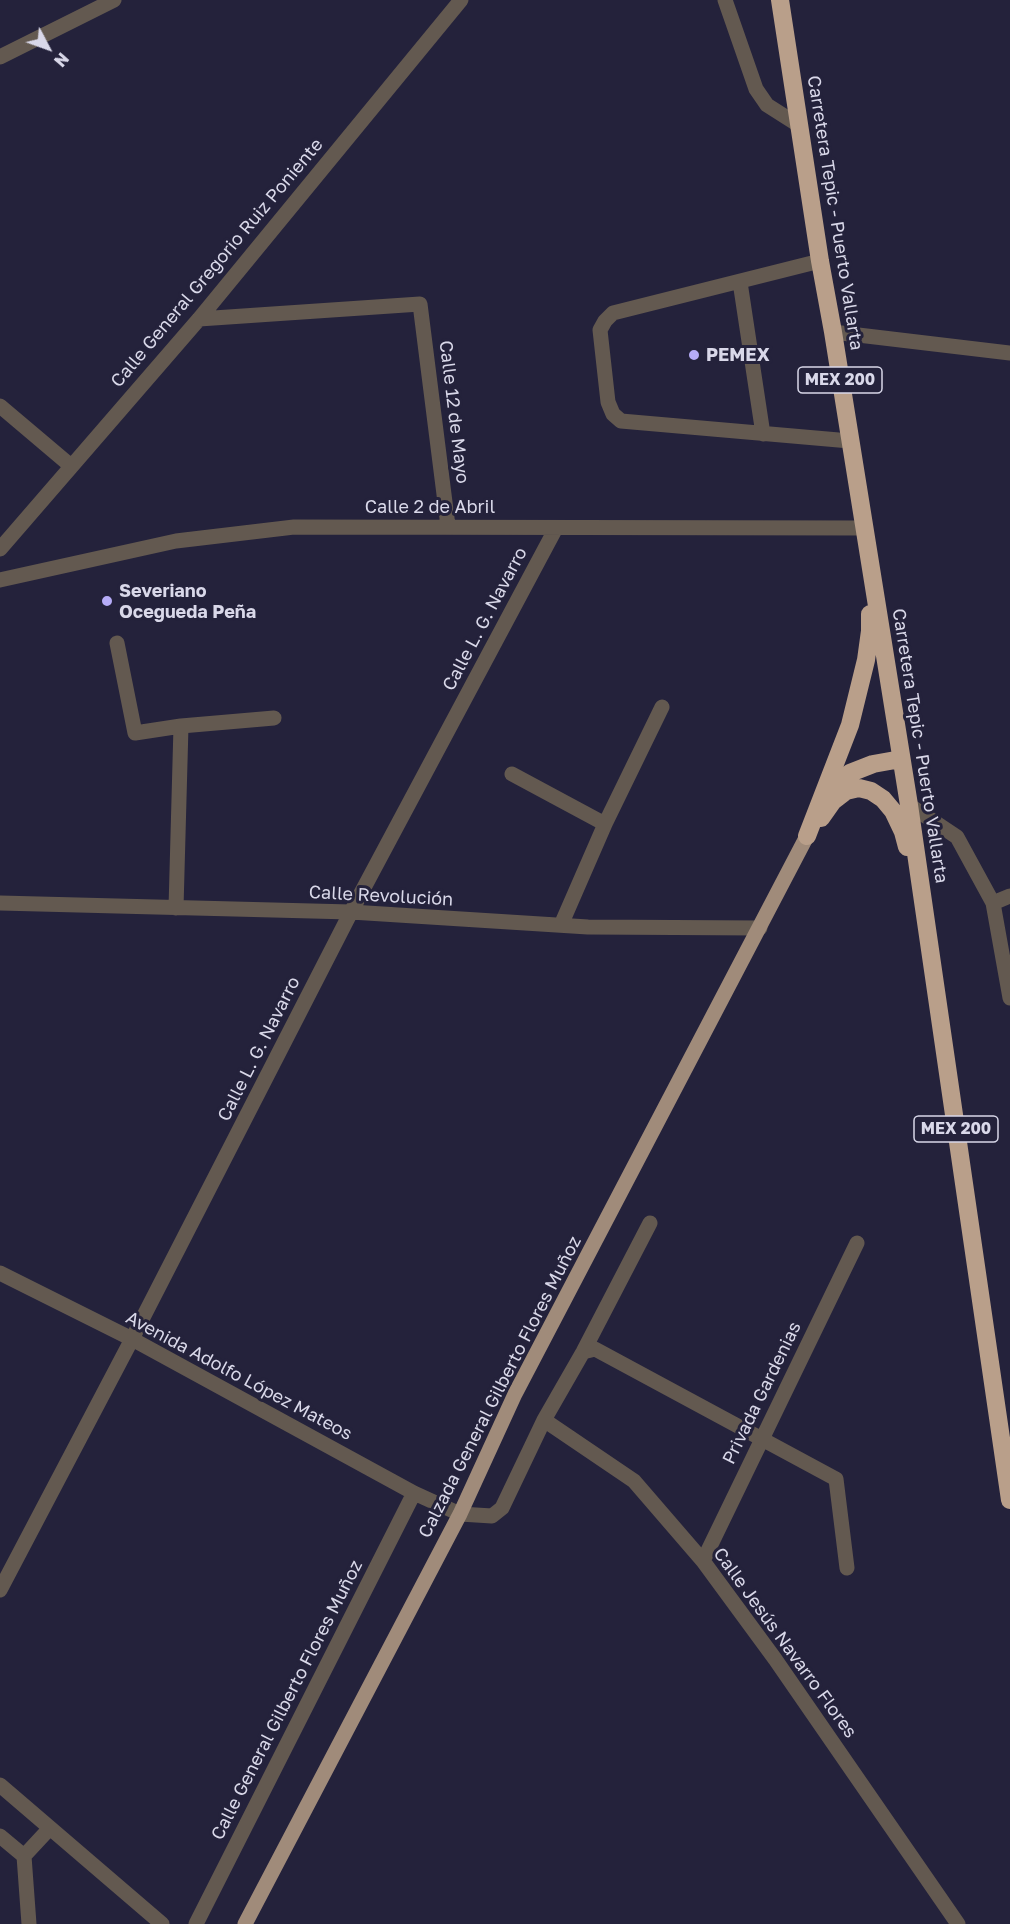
<!DOCTYPE html>
<meta charset="utf-8">
<style>
body{margin:0}
#map{position:relative;width:1010px;height:1924px;overflow:hidden;background:#24223b;font-family:"Golos Text",sans-serif}
canvas{display:block}
.north{position:absolute;left:18px;top:18px;width:60px;height:60px;-webkit-text-stroke:4px #24223b;paint-order:stroke;rotate:131deg;font-size:16px;font-weight:700;line-height:24px;text-align:center;color:#d9d8e9}
.north::after{content:'';display:block;margin:auto;width:21px;height:27px;background:#d9d8e9;clip-path:polygon(50% 0,100% 100%,50% 72%,0 100%)}
</style>
<div id="map">
<canvas width="1010" height="1924"></canvas>
<div class="north">N</div>
</div>
<script>
const g = document.querySelector('canvas').getContext('2d');
g.lineJoin = 'round';
const toPath = rows => new Path2D(rows.map(r => 'M' + r).join(''));
function trace(path, color, width, dash) { g.strokeStyle = color; g.lineWidth = width; g.lineCap = dash ? 'butt' : 'round'; g.setLineDash(dash || []); g.stroke(path); }
function write(font, color, halo, rows, align = 'center') {
  g.font = font + ' "Golos Text",sans-serif'; g.lineWidth = 6; g.setLineDash([]); g.textBaseline = 'middle'; g.strokeStyle = halo; g.fillStyle = color; for (const [text, x, y, turn = 0] of rows) {
    g.save(); g.translate(x, y); g.rotate((+turn || 0) * Math.PI / 180); g.textAlign = isNaN(turn) ? turn : align; if (halo) g.strokeText(text, 0, 0); g.fillText(text, 0, 0); g.restore();
  }
}
trace(toPath([
 [725,0,756,89,767,105,800,126],
 [0,57,114,0],
 [820,261,613,313,605,321,600,330,608,402,613,414,621,421,850,441],
 [740,282,763,434],
 [199,319,420,304,448,526],
 [833,332,1010,353],
 [0,406,71,466],
 [0,549,199,319,461,0],
 [0,580,176,541,294,527,864,528],
 [117,643,135,733,181,726,274,718],
 [512,774,605,824],
 [909,805,957,837,993,903,1010,998],
 [0,903,351,912,588,927,760,928],
 [993,903,1010,896],
 [176,908,181,726],
 [561,925,605,824,662,707],
 [0,1273,132,1339,414,1493,460,1514,492,1516,502,1508,544,1420,583,1352,650,1223],
 [583,1352,595,1349,836,1479,847,1568],
 [544,1420,634,1481,703,1561,775,1659,958,1924],
 [703,1561,857,1243],
 [0,1590,132,1339,351,912,556,528],
 [0,1785,162,1924],
 [0,1836,24,1856],
 [29,1924,24,1856,50,1828],
 [196,1924,414,1493]
]), '#635950', 15);
trace(toPath([
 [245,1924,460,1514,515,1394,807,836]
]), '#a08b7a', 15);
trace(toPath([
 [780,0,820,261,833,332,909,805,1010,1500],
 [830,798,841,781,850,773,873,764,901,759],
 [821,818,833,801,846,791,859,788,871,791,883,799,893,811,903,832,907,847],
 [807,836,850,725,866,660,870,631,870,614]
]), '#b99f8a', 18);
for (const [x, y, r, color] of [
 [694,355,6,"#b6acf8"],
 [107,601,6,"#b6acf8"]
]) { const dot = new Path2D(); dot.arc(x, y, r, 0, 2 * Math.PI); g.fillStyle = color; g.fill(dot); trace(dot, '#24223b', 2); }
for (const [x, y, w] of [
 [840,380,84],
 [956,1129,84]
]) { const box = new Path2D(); box.roundRect(x - w / 2, y - 13, w, 26, 4.5); g.fillStyle = '#24223b'; g.fill(box); trace(box, '#d9d8e9', 1.5); }
write('bold 16px', '#d9d8e9', null, [
 ["MEX 200",840,380],
 ["MEX 200",956,1129]
]);
write('18px', '#d9d8e9', '#24223b', [
 ["Carretera Tepic - Puerto Vallarta",835,213,81],
 ["Calle General Gregorio Ruiz Poniente",217,263,-50],
 ["Calle 12 de Mayo",454,412,83],
 ["Calle 2 de Abril",430,507],
 ["Calle L. G. Navarro",485,619,-62],
 ["Carretera Tepic - Puerto Vallarta",920,746,81],
 ["Calle Revolución",381,896,3],
 ["Calle L. G. Navarro",259,1049,-63],
 ["Avenida Adolfo López Mateos",239,1376,28],
 ["Calzada General Gilberto Flores Muñoz",500,1387,-63],
 ["Privada Gardenias",762,1393,-64],
 ["Calle Jesús Navarro Flores",785,1643,54],
 ["Calle General Gilberto Flores Muñoz",287,1700,-63]
]);
write('bold 18px', '#d9d8e9', '#24223b', [
 ["PEMEX",706,355],
 ["Severiano",119,591],
 ["Ocegueda Peña",119,612]
], 'left');
</script>
